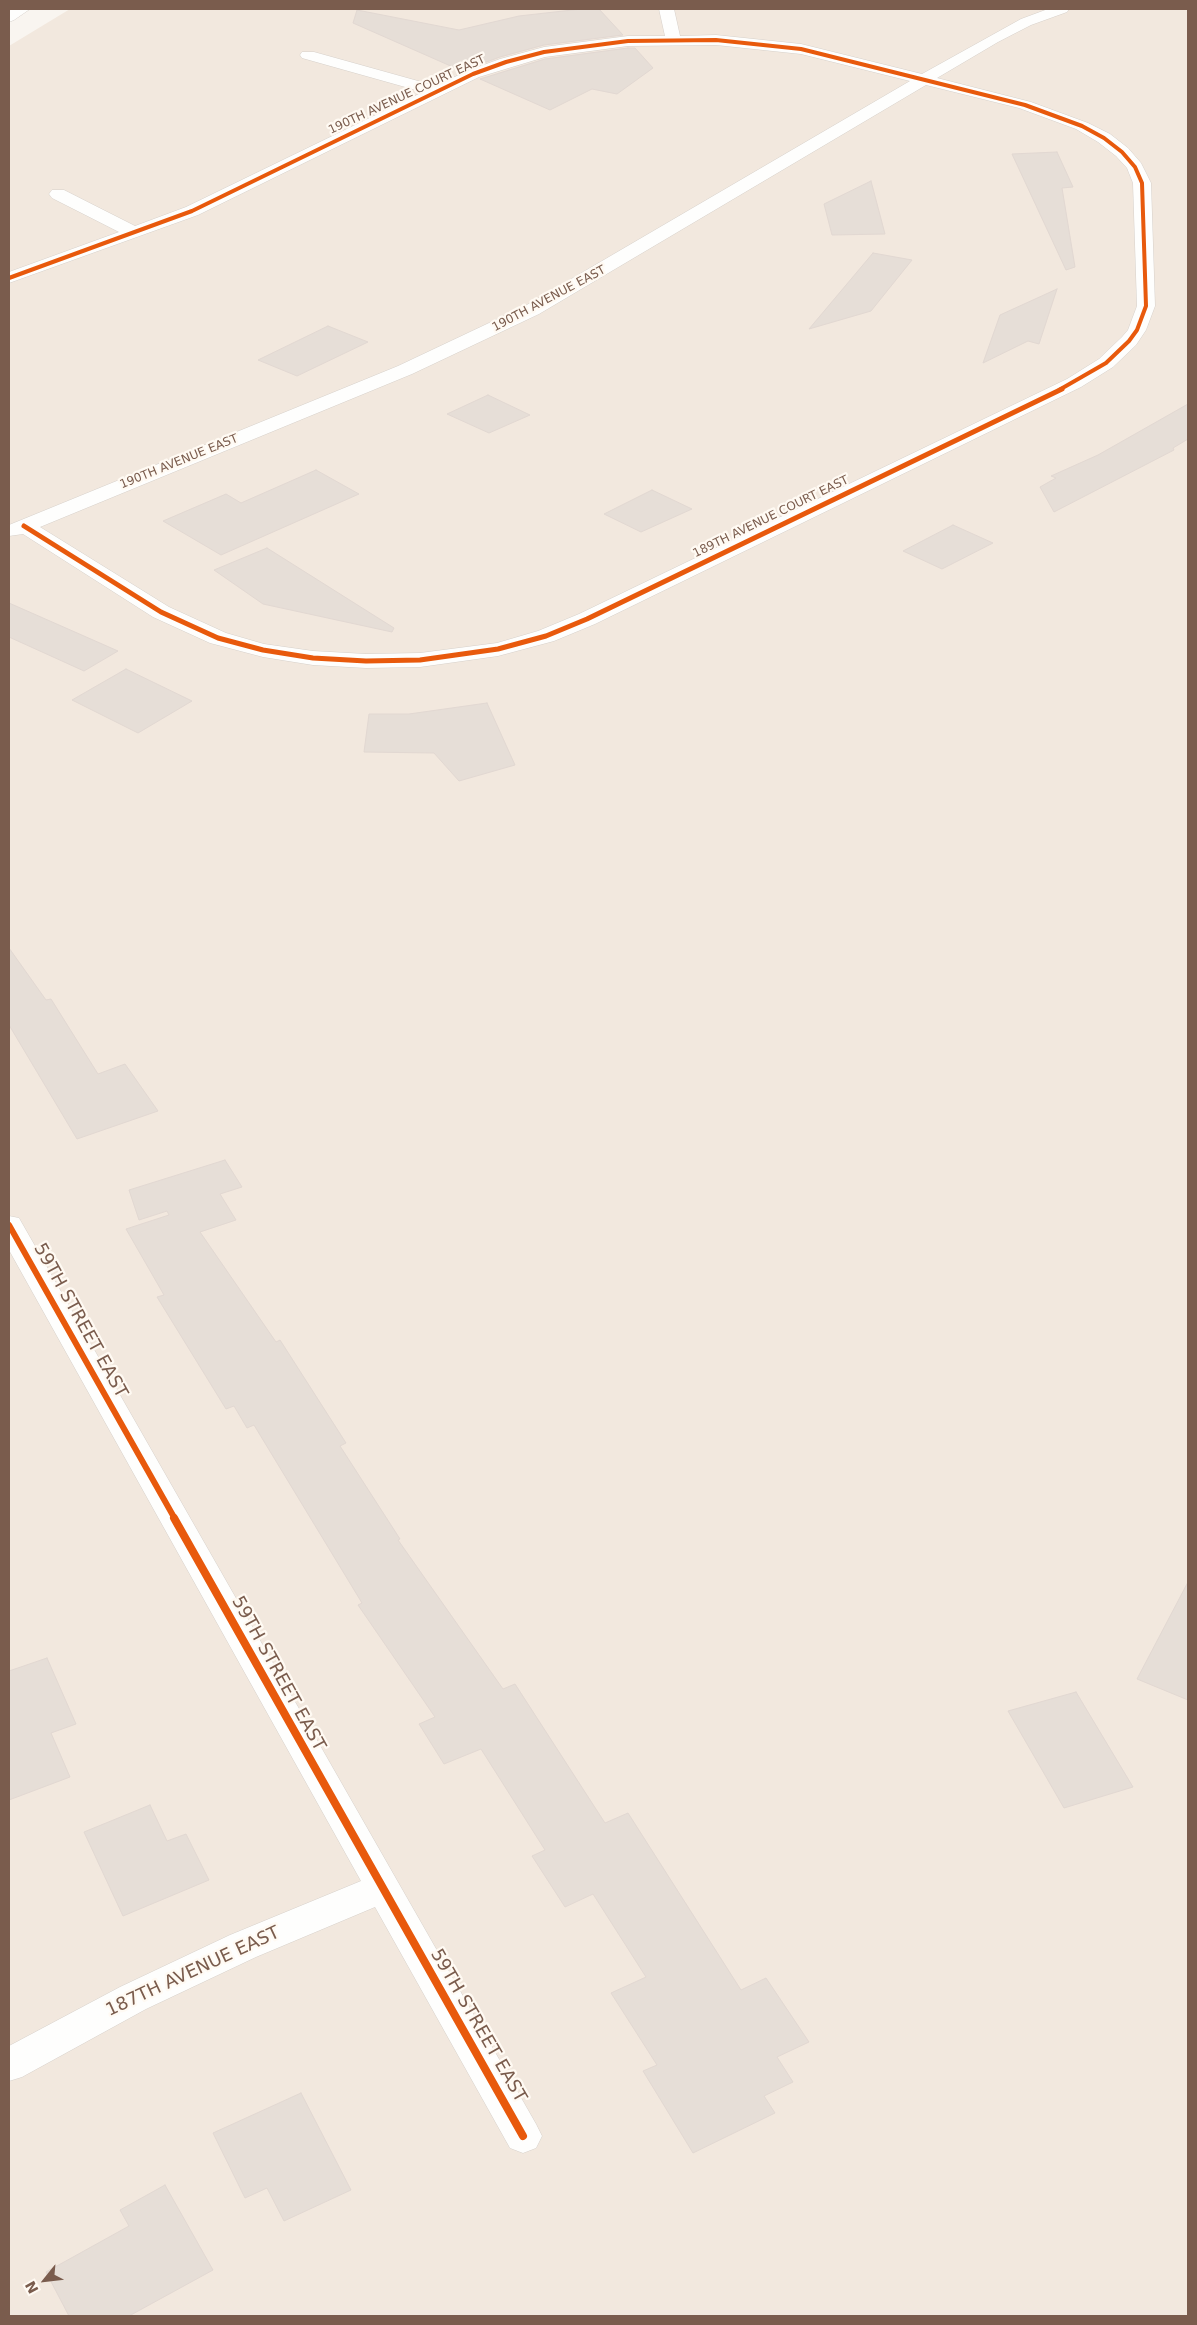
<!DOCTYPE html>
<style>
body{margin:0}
#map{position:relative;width:1197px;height:2325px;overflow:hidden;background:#f9f5f0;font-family:"DejaVu Sans",sans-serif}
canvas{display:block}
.frame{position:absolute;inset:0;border:10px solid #7a5c4d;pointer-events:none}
.north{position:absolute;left:20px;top:2255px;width:50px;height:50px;-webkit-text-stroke:4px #fffaf3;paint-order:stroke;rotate:241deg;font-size:14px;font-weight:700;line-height:20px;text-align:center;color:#7a5c4d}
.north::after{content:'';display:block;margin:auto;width:18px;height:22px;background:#7a5c4d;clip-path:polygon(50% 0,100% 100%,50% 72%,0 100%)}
</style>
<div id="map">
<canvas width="1197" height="2325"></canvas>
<div class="frame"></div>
<div class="north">N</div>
</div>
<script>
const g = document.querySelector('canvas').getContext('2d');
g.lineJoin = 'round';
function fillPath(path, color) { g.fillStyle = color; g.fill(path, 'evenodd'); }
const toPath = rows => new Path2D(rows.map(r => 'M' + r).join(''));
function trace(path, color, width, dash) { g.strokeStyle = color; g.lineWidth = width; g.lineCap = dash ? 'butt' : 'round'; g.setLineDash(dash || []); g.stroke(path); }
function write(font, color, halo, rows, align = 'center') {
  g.font = font + ' "DejaVu Sans",sans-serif'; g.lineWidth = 4.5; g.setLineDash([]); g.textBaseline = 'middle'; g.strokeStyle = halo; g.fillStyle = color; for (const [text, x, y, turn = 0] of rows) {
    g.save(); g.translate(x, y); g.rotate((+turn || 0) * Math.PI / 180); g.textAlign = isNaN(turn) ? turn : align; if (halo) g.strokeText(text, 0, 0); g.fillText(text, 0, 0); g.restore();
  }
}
fillPath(toPath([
 [70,9,1188,9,1188,2316,9,2316,9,46]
]), '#f2e8de');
const building = toPath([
 [581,9,599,9,623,35,544,45,500,57,462,71,353,23,357,10,459,30,519,16,581,9],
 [628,48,635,48,653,68,617,94,592,89,550,110,480,79,545,59,628,48],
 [1057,152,1073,187,1062,188,1075,267,1066,270,1012,154,1057,152],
 [871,181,885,234,832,235,824,204,871,181],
 [873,253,912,260,871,311,809,329,873,253],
 [1057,289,1039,344,1028,341,983,363,1000,315,1057,289],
 [328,326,368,342,297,376,258,360,328,326],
 [488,395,530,415,489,433,447,414,488,395],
 [1188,404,1188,439,1173,448,1174,450,1054,512,1040,487,1056,478,1051,476,1098,455,1188,404],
 [316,470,359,494,221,555,163,521,226,494,241,503,316,470],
 [652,490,692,509,641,532,604,514,652,490],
 [953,525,993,543,942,569,903,551,953,525],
 [267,548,394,628,392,632,263,604,214,570,267,548],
 [9,603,118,651,84,671,9,637,9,603],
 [126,669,192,701,138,733,72,700,126,669],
 [487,703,515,765,459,781,434,753,364,752,369,714,409,714,487,703],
 [9,948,46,1000,51,999,98,1074,125,1064,158,1111,77,1139,9,1025,9,948],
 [225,1160,242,1187,220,1194,236,1220,200,1232,276,1342,280,1340,346,1443,340,1446,400,1539,398,1540,503,1689,515,1684,605,1823,628,1813,741,1990,766,1978,809,2042,777,2057,793,2082,764,2096,775,2113,693,2153,643,2071,657,2065,611,1993,646,1977,593,1894,565,1907,532,1856,545,1850,481,1749,444,1764,419,1724,435,1717,358,1605,362,1603,254,1425,247,1428,234,1406,226,1409,157,1297,164,1295,126,1229,169,1215,167,1211,139,1220,129,1190,225,1160],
 [1188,1582,1188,1700,1137,1679,1188,1582],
 [47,1658,76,1724,51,1733,70,1777,9,1800,9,1671,47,1658],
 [1076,1692,1133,1787,1064,1808,1008,1711,1076,1692],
 [150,1805,167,1841,186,1834,209,1880,123,1916,84,1832,150,1805],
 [301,2093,351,2190,284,2221,267,2188,245,2198,213,2133,301,2093],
 [165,2185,213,2270,129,2316,69,2316,46,2272,129,2226,120,2210,165,2185]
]);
fillPath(building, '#e6ded7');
trace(building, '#e2d8d2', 1);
const minor = toPath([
 [659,9,674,9,680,36,716,35,801,44,922,74,1021,19,1048,9,1069,9,1067,12,1031,25,998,42,937,78,1031,102,1088,123,1110,134,1128,148,1141,163,1151,183,1155,306,1146,330,1136,345,1113,367,1081,387,595,624,554,641,498,656,420,667,366,668,313,665,263,657,210,643,153,617,23,534,9,536,9,525,398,366,525,306,910,81,801,54,716,45,628,46,545,57,479,77,198,215,9,283,9,272,119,232,52,198,49,194,52,190,64,190,135,226,186,207,423,92,302,58,300,55,302,52,314,52,436,86,467,71,500,59,544,47,628,36,665,36,659,9],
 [926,85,1019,108,1076,129,1098,142,1116,156,1127,168,1133,183,1137,306,1128,330,1122,337,1099,359,1067,379,579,614,538,631,497,643,420,653,366,654,313,651,264,644,226,633,169,607,40,527,412,374,539,314,926,85],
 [9,1216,19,1218,23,1225,536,2124,542,2136,536,2148,523,2153,510,2148,375,1907,256,1957,146,2009,22,2077,9,2081,9,2046,120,1987,230,1935,361,1881,9,1250,9,1216]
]);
const tertiary = toPath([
 [12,9,30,9,14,20,9,22,9,11,12,9]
]);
trace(minor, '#d7d1cb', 1);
trace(tertiary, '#d7d1cb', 1);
fillPath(minor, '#fefefd');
fillPath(tertiary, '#fefefd');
trace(toPath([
 [9,278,192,211,473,74,506,62,544,52,628,41,716,40,801,49,1025,105,1082,126,1104,138,1122,152,1135,167,1142,183,1146,306,1137,330,1129,341,1106,363,1059,390]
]), '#e8590c', 4);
trace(toPath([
 [24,526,161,612,218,638,263,650,313,658,366,661,420,660,498,649,546,636,587,619,1062,389]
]), '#e8590c', 5);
trace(toPath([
 [9,1225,175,1519]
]), '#e8590c', 6);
trace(toPath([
 [174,1518,523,2136]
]), '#e8590c', 8);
write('12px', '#7a5c4d', '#fffaf3', [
 ["190TH AVENUE COURT EAST",407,95,-25],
 ["190TH AVENUE EAST",549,299,-28],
 ["190TH AVENUE EAST",179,462,-22],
 ["189TH AVENUE COURT EAST",771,517,-26]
]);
write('18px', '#7a5c4d', '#fffaf3', [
 ["59TH STREET EAST",80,1321,61],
 ["59TH STREET EAST",278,1674,61],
 ["187TH AVENUE EAST",193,1972,-25],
 ["59TH STREET EAST",478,2026,60]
]);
</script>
